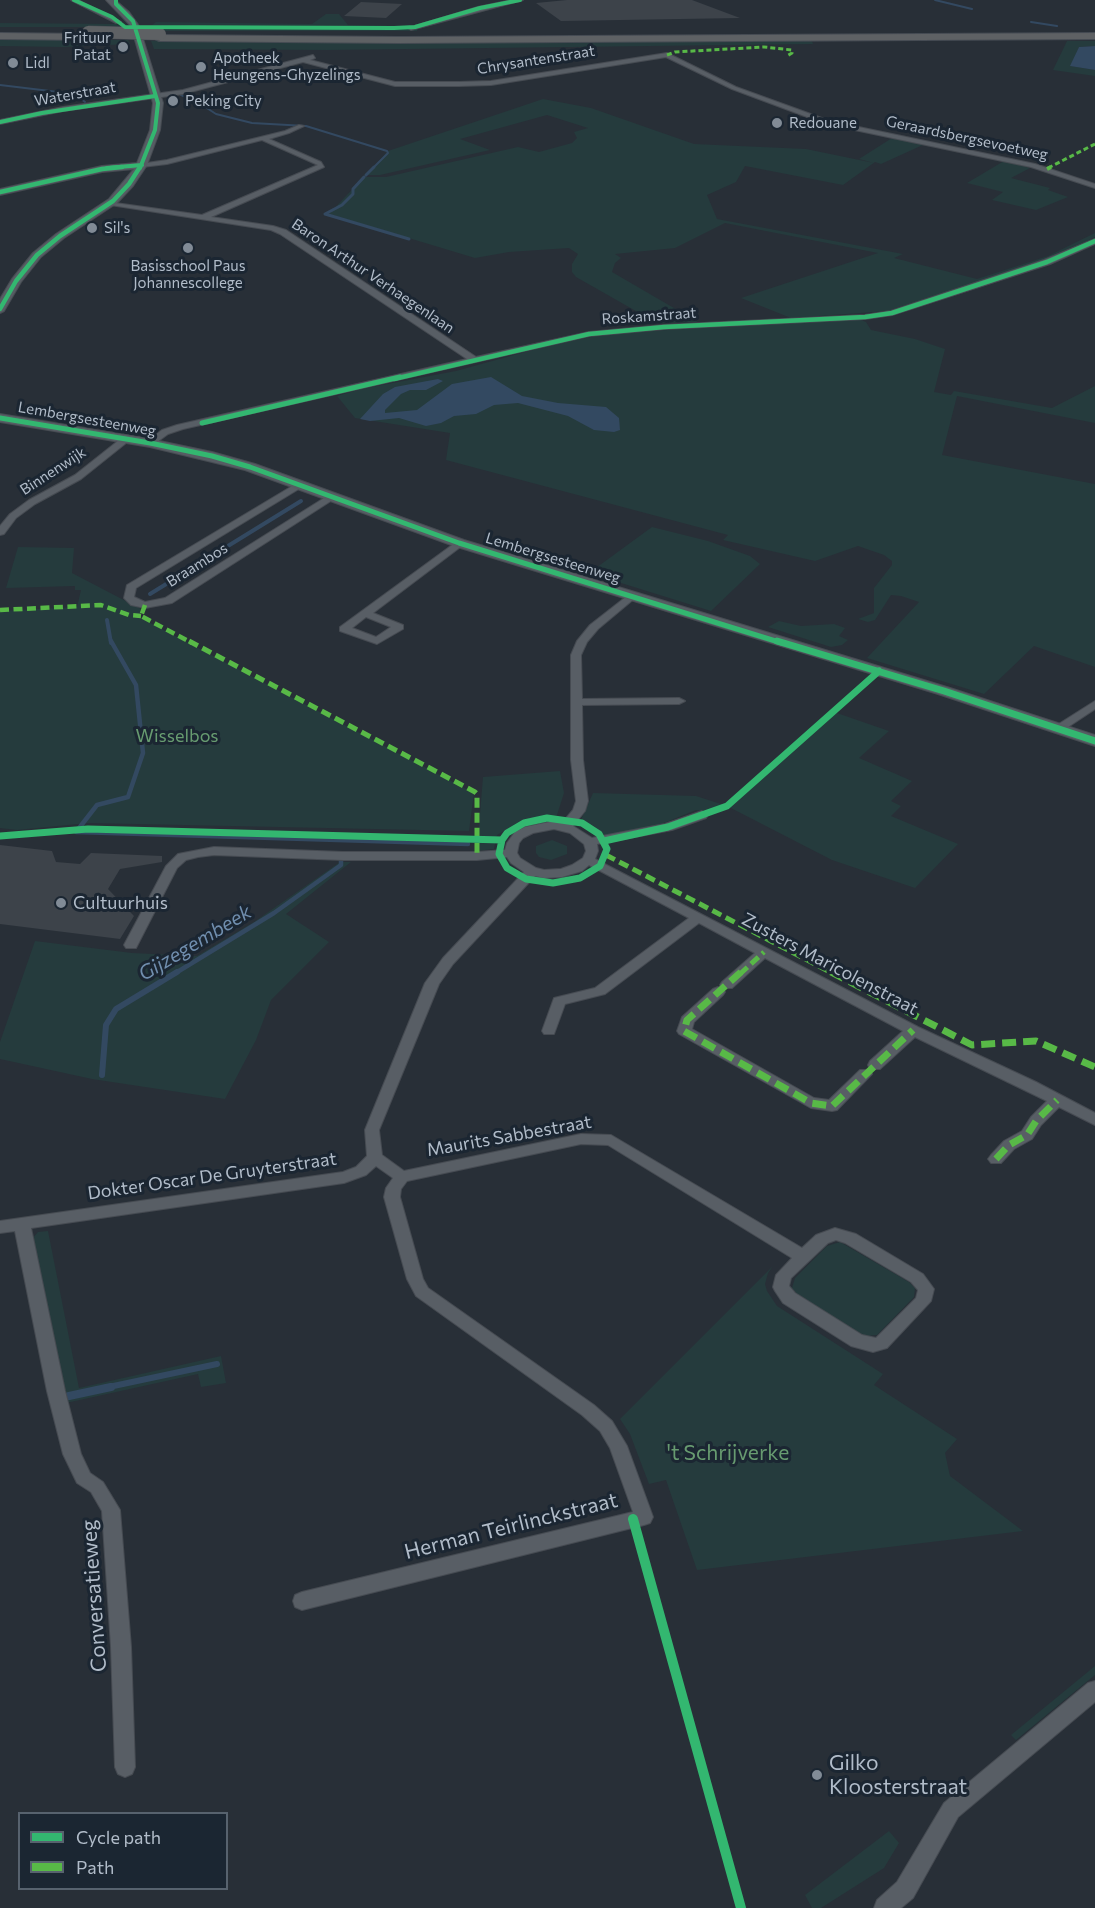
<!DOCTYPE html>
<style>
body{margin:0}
#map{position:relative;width:1095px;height:1908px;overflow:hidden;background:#282f37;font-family:Commissioner,sans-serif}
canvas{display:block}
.legend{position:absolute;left:18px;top:1812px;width:210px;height:78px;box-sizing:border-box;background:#1b2632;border:2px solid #57626e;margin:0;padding:8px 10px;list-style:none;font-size:18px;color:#b1bcc9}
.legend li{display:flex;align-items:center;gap:12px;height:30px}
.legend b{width:30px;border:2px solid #57626e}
</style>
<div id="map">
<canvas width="1095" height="1908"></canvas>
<ul class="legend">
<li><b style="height:8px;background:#33b770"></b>Cycle path</li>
<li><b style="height:8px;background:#58b947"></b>Path</li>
</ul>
</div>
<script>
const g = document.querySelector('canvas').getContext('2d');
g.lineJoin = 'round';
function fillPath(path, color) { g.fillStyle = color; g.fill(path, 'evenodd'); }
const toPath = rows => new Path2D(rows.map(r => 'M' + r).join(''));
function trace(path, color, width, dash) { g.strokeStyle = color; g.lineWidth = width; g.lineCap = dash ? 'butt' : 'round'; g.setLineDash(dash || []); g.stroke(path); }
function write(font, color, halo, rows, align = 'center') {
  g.font = font + ' Commissioner,sans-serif'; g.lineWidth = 6; g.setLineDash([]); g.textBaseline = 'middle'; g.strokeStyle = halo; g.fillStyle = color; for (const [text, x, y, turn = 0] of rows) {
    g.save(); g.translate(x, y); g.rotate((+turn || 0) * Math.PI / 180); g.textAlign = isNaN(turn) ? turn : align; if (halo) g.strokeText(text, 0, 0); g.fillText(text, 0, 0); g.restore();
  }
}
fillPath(toPath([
 [326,14,339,14,348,25,409,26,411,27,407,28,417,28,417,31,159,31,163,28,178,27,382,28,152,25,156,22,312,24],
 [0,23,116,24,122,27,0,27],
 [0,39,128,40,130,44,63,47,0,46],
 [151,41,812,41,813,44,327,50,154,49],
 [1067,41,1095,41,1095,46,1079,47,1071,66,1095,70,1095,76,1053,70],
 [543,99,591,108,694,144,806,149,874,163,859,159,892,138,925,144,881,164,875,162,843,185,745,166,736,182,707,195,717,219,903,254,894,258,977,279,1048,256,1095,233,1095,237,1069,252,1034,264,888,311,791,318,741,298,878,253,725,223,675,248,615,254,621,258,615,263,612,272,698,322,657,323,576,277,572,272,572,264,578,254,569,248,509,252,475,258,329,214,364,177,386,177,518,147,539,152,572,143,577,138,574,132,588,128,547,115,460,139,490,150,380,175,366,175,388,151],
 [1004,161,1030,168,1011,178,1050,188,1048,190,1068,197,1036,210,992,200,1003,192,967,183],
 [848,320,861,320,866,322,871,330,915,339,945,349,934,392,951,395,954,391,1052,408,1095,386,1095,423,957,396,942,455,1095,484,1095,667,1034,646,984,694,867,658,919,602,901,596,891,595,875,620,868,622,858,619,874,613,874,588,892,565,892,561,884,555,858,546,815,561,723,540,728,535,446,460,450,433,355,418,337,396,361,389,456,371,554,344,590,337,631,332],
 [652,527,708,541,750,556,760,564,711,611,589,573],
 [18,547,74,548,72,573,141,609,139,617,474,793,469,831,88,823,17,830,0,828,0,611,77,607,81,590,75,590,75,586,6,588],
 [779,621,801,626,834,624,845,628,839,636,848,640,842,645,831,647,768,627],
 [834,712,889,731,859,758,912,781,891,801,901,806,891,816,958,844,915,888,832,860,727,806,711,812,696,810,659,825,605,836,594,826,581,820,593,793,696,796,727,806],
 [560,771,564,793,557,815,522,820,497,835,494,849,477,851,483,777],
 [552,840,567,846,567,854,551,860,539,857,536,853,536,846],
 [340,862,351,862,286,914,329,942,271,1000,256,1040,225,1099,92,1079,0,1059,0,1042,35,941,132,953,197,956,254,922],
 [48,1231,79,1388,221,1356,226,1383,201,1387,198,1374,66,1403,32,1239,38,1232],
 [840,1242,909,1282,915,1288,914,1297,877,1335,867,1336,860,1334,798,1295,792,1288,795,1278,827,1246],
 [773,1266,768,1273,765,1284,767,1291,777,1306,883,1374,874,1385,957,1439,945,1453,950,1476,1023,1531,697,1570,666,1480,649,1484,630,1434,620,1419],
 [1095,1666,1095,1675,1016,1740,1011,1735],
 [889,1831,899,1843,884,1868,821,1908,812,1908,805,1895]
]), '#253b3d');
fillPath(toPath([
 [1095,46,1095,70,1070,66,1079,47],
 [491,377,522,396,558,403,606,407,619,418,620,430,614,432,594,430,568,416,518,403,494,405,476,414,454,416,441,423,426,426,399,418,370,421,360,419,383,394,395,387,438,379,443,381,426,390,410,390,401,394,385,410,385,413,417,410,452,384]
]), '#334961');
trace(toPath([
 [935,0,972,9],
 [1031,22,1057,26],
 [0,85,75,94,85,102],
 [181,95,196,101,216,114,252,123,306,126,387,151,388,153,373,168]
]), '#334961', 2);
trace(toPath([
 [366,175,374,167],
 [364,177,353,189,353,194,342,205,325,214,409,239]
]), '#334961', 3);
trace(toPath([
 [150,594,301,501],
 [107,620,111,643]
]), '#334961', 4);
trace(toPath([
 [111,641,136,685,143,753,128,797,97,805,76,832,468,844],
 [174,974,274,913,341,865,341,859]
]), '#334961', 4.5);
trace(toPath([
 [102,1075,106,1025,116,1009,177,972],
 [104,1388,217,1364]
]), '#334961', 6);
trace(toPath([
 [69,1396,111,1387]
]), '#334961', 8);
fillPath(toPath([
 [567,0,692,0,740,18,561,21,536,3],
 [361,2,402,4,386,18,344,16],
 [0,845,52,851,56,862,80,864,91,853,162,856,162,862,120,869,108,889,134,916,120,939,0,924]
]), '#3d434a');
const street = toPath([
 [71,0,78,0,121,22,116,23,71,0],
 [512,0,523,0,411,30,408,28,478,7,512,0],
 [667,53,736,87,830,121,1035,164,1095,184,1095,188,1031,167,826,124,732,89,666,57,491,85,459,86,395,86,303,62,183,94,63,111,0,124,0,120,63,107,183,90,313,55,315,58,310,60,395,82,459,82,491,81,667,53],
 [299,125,304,126,289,133,269,139,321,162,324,167,211,217,273,226,286,230,476,357,589,332,664,325,865,315,891,311,1044,260,1095,239,1095,244,1050,264,892,315,865,319,664,329,589,336,183,429,168,434,153,445,147,445,147,441,162,430,177,425,467,359,280,234,271,230,104,204,108,202,202,215,318,165,262,140,167,164,142,167,140,164,167,160,285,131,299,125],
 [123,437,131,439,81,479,35,504,16,518,4,534,0,535,0,526,10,514,29,500,75,475,123,437],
 [299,482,302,483,302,487,136,588,134,597,145,602,165,598,329,495,337,497,172,603,145,608,131,605,124,598,127,585,299,482],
 [459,540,464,543,463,545,373,613,403,625,403,629,377,644,340,631,340,627,459,540],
 [366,617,391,627,376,637,352,628,366,617],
 [631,593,636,596,635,598,598,629,587,642,581,655,582,699,679,698,685,701,679,704,582,705,583,760,588,801,585,811,573,826,592,838,665,824,702,811,708,815,706,818,672,830,597,844,598,851,595,859,918,1027,1036,1082,1095,1113,1095,1125,1059,1107,1041,1125,1032,1139,1014,1149,1001,1163,991,1163,988,1159,991,1155,1004,1141,1022,1131,1031,1117,1047,1101,915,1037,880,1069,870,1069,868,1065,870,1061,903,1031,765,958,732,988,722,988,720,985,722,982,755,953,699,923,605,994,565,1004,554,1034,544,1034,542,1031,554,998,595,988,689,918,589,865,582,871,562,877,544,878,535,876,453,964,439,984,379,1130,382,1155,404,1171,581,1134,611,1135,802,1248,816,1235,835,1228,856,1234,923,1274,934,1289,931,1301,887,1348,873,1352,851,1346,783,1303,775,1291,773,1287,776,1275,792,1258,608,1145,581,1144,407,1181,401,1189,400,1197,423,1279,428,1288,594,1405,612,1421,627,1446,653,1517,650,1523,644,1525,302,1610,295,1607,293,1601,295,1595,302,1592,633,1512,610,1448,600,1431,582,1415,416,1296,407,1279,384,1197,386,1188,393,1178,376,1166,366,1175,344,1183,31,1228,65,1391,81,1454,90,1473,103,1482,120,1510,131,1647,135,1767,132,1774,125,1777,118,1774,115,1767,111,1647,102,1511,91,1492,77,1483,63,1454,47,1391,15,1231,0,1233,0,1221,343,1172,356,1167,367,1156,365,1130,425,983,443,958,524,872,511,863,507,857,477,860,343,860,214,855,198,857,186,860,177,868,136,948,126,948,124,945,166,866,178,854,214,847,343,852,477,852,505,850,507,843,515,832,525,827,554,821,562,823,573,810,576,801,571,760,571,655,577,641,590,625,631,593],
 [554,829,570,833,584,844,586,851,583,858,572,865,561,869,544,870,536,868,520,858,517,853,519,843,523,838,533,833,554,829],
 [836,1240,845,1243,911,1282,918,1290,916,1298,876,1338,862,1335,795,1293,789,1286,791,1278,828,1243,836,1240],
 [1095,701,1095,709,1062,731,1054,731,1052,729,1054,727,1095,701],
 [718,987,723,989,725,992,723,995,694,1022,692,1029,814,1098,829,1100,860,1070,870,1070,872,1074,837,1110,832,1111,811,1108,679,1034,677,1031,682,1017,713,989,718,987],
 [1095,1681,1095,1702,958,1817,913,1898,901,1908,874,1908,877,1900,897,1882,944,1803,1088,1683,1095,1681]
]);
const secondary = toPath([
 [106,0,115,0,129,12,139,26,163,103,160,130,147,165,133,186,117,203,64,238,41,257,21,282,4,311,0,313,0,299,12,279,33,253,56,234,109,199,134,169,102,172,0,195,0,189,102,166,137,163,150,130,153,103,131,26,106,0],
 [0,414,150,439,212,452,255,464,464,540,950,688,1095,735,1095,746,938,694,454,546,245,470,150,447,0,422,0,414]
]);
const highway = toPath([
 [0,33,89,34,95,37,89,40,0,39,0,33],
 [1095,33,1095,39,400,43,159,41,153,38,159,35,400,37,1095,33]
]);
trace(street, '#464b52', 2);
trace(secondary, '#464b52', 2);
trace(highway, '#454b53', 2);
fillPath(street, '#585e65');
fillPath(secondary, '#565c63');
fillPath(highway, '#5e6164');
const highwayBridge = toPath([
 [88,32,160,34]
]);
trace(highwayBridge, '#454b53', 13, []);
trace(highwayBridge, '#5e6164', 12);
trace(toPath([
 [667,55,675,52,764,47,792,50,792,53,787,56],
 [1048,168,1095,144]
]), '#58b947', 3, [5, 3]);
trace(toPath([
 [1047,169,1051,167]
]), '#58b947', 4, [7, 4]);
trace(toPath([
 [145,605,141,616,192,643],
 [0,610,101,605,129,615,141,616]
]), '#58b947', 4.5, [9, 4.5]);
trace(toPath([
 [189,641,475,792,477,794,477,856],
 [606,855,834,974],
 [740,974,764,952]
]), '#58b947', 5, [10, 5]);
trace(toPath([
 [741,972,687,1020,684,1031,811,1103,832,1106,913,1030],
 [831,972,972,1045,1036,1041,1095,1067],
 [996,1159,1009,1145,1027,1135,1036,1121,1057,1100]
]), '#58b947', 7, [14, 7]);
trace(toPath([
 [74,0,112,17,125,27,394,28,415,27,480,8,520,0],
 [116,0,116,4,133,21,158,103,155,130,140,168],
 [0,122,42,113,155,96],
 [107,168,142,165]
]), '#33b770', 4);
trace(toPath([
 [0,192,102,169,122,167],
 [0,309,16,281,37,255,60,236,113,201,129,184,140,167],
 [394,379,589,334,664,327,865,317,892,313,1047,262,1095,241]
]), '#33b770', 4.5);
trace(toPath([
 [0,418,150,443,212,456,250,467,459,543,782,643],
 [202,423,400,377]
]), '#33b770', 5);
trace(toPath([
 [777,641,944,691,1095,741],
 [547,818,582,823,599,834,607,849,600,866,580,878,553,883,526,879,507,868,499,854,502,840,507,833,524,823,547,818],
 [0,836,88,829,502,840],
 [604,841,668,827,727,806,879,671]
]), '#33b770', 7);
trace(toPath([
 [633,1519,741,1908]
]), '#33b770', 10);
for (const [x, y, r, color] of [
 [123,47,6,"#818b96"],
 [13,63,6,"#818b96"],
 [201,67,6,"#818b96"],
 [173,101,6,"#818b96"],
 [777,123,6,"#818b96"],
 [92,228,6,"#818b96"],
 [188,248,6,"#818b96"],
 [61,903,6,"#818b96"],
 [817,1775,6,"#818b96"]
]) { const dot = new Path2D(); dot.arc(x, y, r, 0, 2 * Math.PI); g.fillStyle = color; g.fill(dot); trace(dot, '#1b2632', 2); }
write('15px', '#b1bcc9', '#1b2632', [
 ["Frituur",111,38,"right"],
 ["Patat",111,55,"right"],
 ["Apotheek",213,58],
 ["Heungens-Ghyzelings",213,75],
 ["Lidl",25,63],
 ["Peking City",185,101],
 ["Redouane",789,123],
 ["Sil's",104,228],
 ["Basisschool Paus",188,266,"center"],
 ["Johannescollege",188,283,"center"]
], 'left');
write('15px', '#b1bcc9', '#1b2632', [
 ["Chrysantenstraat",536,60,-9],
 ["Waterstraat",75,94,-10],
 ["Geraardsbergsevoetweg",967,138,12],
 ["Baron Arthur Verhaegenlaan",373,276,34],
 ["Roskamstraat",649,316,-4],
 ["Lembergsesteenweg",87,419,10],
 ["Binnenwijk",53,471,-33],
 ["Lembergsesteenweg",553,558,17],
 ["Braambos",197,565,-32]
]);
write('18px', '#679b70', '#1b2632', [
 ["Wisselbos",177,736]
]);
write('18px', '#b1bcc9', '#1b2632', [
 ["Cultuurhuis",73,903]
], 'left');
write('18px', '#b1bcc9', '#1b2632', [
 ["Zusters Maricolenstraat",830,964,28],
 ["Maurits Sabbestraat",509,1136,-10],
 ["Dokter Oscar De Gruyterstraat",212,1176,-8]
]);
write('italic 20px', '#708eae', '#1b2632', [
 ["Gijzegembeek",195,943,-31]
]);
write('21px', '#679b70', '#1b2632', [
 ["'t Schrijverke",728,1453]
]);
write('21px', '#b1bcc9', '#1b2632', [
 ["Herman Teirlinckstraat",511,1526,-14],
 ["Conversatieweg",94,1596,-94]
]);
write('21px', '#b1bcc9', '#1b2632', [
 ["Gilko",829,1763],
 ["Kloosterstraat",829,1787]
], 'left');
</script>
